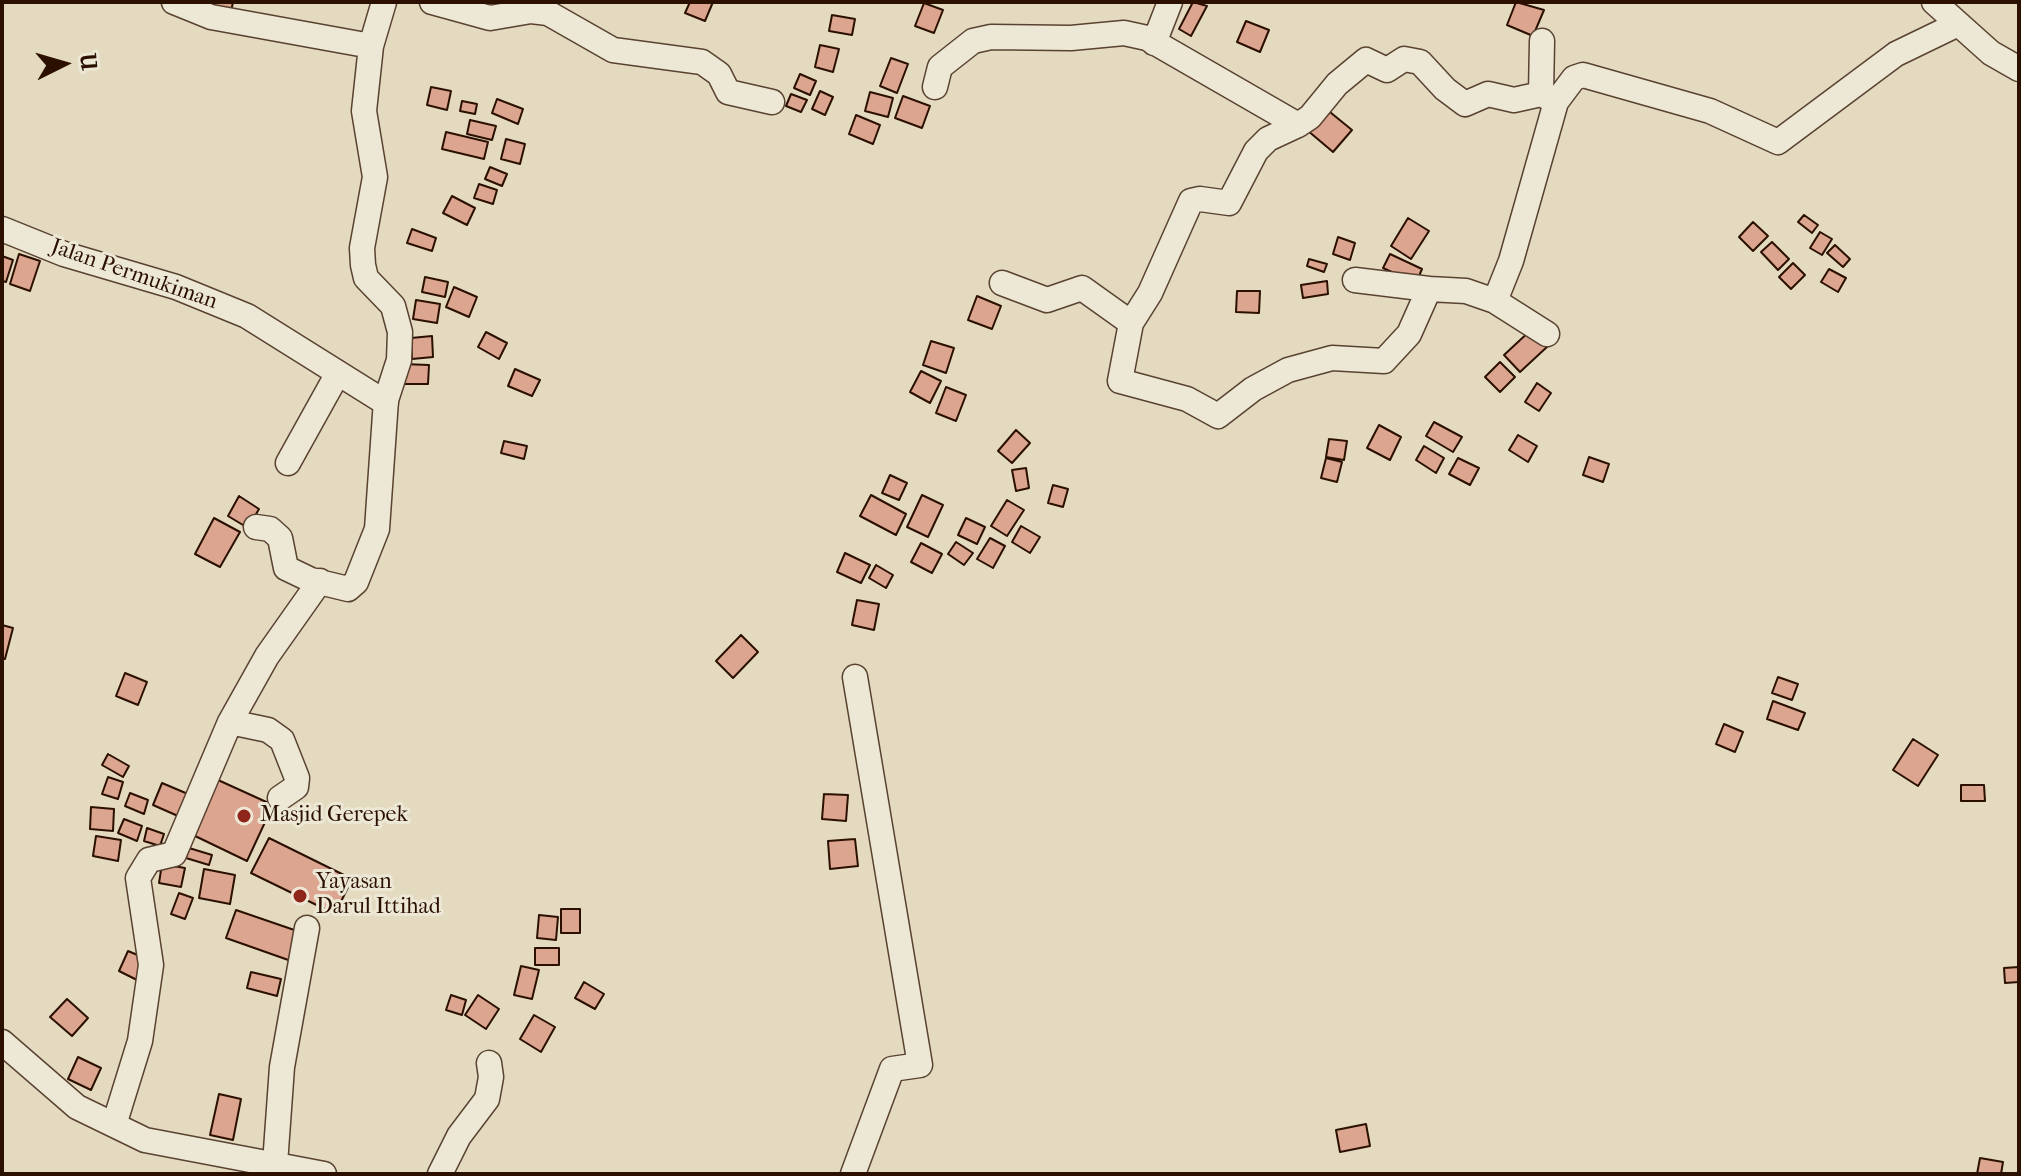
<!DOCTYPE html>
<style>
body{margin:0}
#map{position:relative;width:2021px;height:1176px;overflow:hidden;background:#e3dac0;font-family:"IM FELL French Canon",serif}
canvas{display:block}
.frame{position:absolute;inset:0;border:4px solid #2b1000;pointer-events:none}
.north{position:absolute;left:24px;top:24px;width:80px;height:80px;-webkit-text-stroke:6px #ede7d6;paint-order:stroke;rotate:85deg;font-size:22px;font-weight:700;line-height:32px;text-align:center;color:#2b1000}
.north::after{content:'';display:block;margin:auto;width:28px;height:36px;background:#2b1000;clip-path:polygon(50% 0,100% 100%,50% 72%,0 100%)}
</style>
<div id="map">
<canvas width="2021" height="1176"></canvas>
<div class="frame"></div>
<div class="north">U</div>
</div>
<script>
const g = document.querySelector('canvas').getContext('2d');
g.lineJoin = 'round';
function fillPath(path, color) { g.fillStyle = color; g.fill(path, 'evenodd'); }
const toPath = rows => new Path2D(rows.map(r => 'M' + r).join(''));
function trace(path, color, width, dash) { g.strokeStyle = color; g.lineWidth = width; g.lineCap = dash ? 'butt' : 'round'; g.setLineDash(dash || []); g.stroke(path); }
function write(font, color, halo, rows, align = 'center') {
  g.font = font + ' "IM FELL French Canon",serif'; g.lineWidth = 6; g.setLineDash([]); g.textBaseline = 'middle'; g.strokeStyle = halo; g.fillStyle = color; for (const [text, x, y, turn = 0] of rows) {
    g.save(); g.translate(x, y); g.rotate((+turn || 0) * Math.PI / 180); g.textAlign = isNaN(turn) ? turn : align; if (halo) g.strokeText(text, 0, 0); g.fillText(text, 0, 0); g.restore();
  }
}
const building = toPath([
 [215,2,233,2,230,17,213,13,215,2],
 [690,2,713,2,705,21,685,13,690,2],
 [1193,2,1207,6,1191,36,1179,29,1193,2],
 [1516,2,1544,10,1533,36,1507,25,1516,2],
 [924,3,943,10,934,33,915,26,924,3],
 [832,15,855,19,852,35,829,31,832,15],
 [1246,21,1269,30,1260,52,1237,42,1246,21],
 [820,45,839,49,833,72,815,67,820,45],
 [891,58,908,64,897,93,880,86,891,58],
 [800,74,816,81,810,95,794,88,800,74],
 [431,87,451,91,447,110,427,105,431,87],
 [820,91,833,97,825,115,812,109,820,91],
 [870,92,893,98,888,117,865,111,870,92],
 [791,94,807,100,801,112,786,106,791,94],
 [903,96,930,106,922,128,895,118,903,96],
 [497,99,523,109,518,124,492,113,497,99],
 [462,101,477,104,475,114,460,111,462,101],
 [1325,108,1352,130,1333,152,1307,130,1325,108],
 [856,115,880,125,873,144,849,134,856,115],
 [470,120,496,126,492,140,467,134,470,120],
 [446,132,488,142,484,159,442,149,446,132],
 [506,139,525,144,520,164,501,159,506,139],
 [490,167,507,174,502,186,485,179,490,167],
 [479,184,497,190,493,204,474,198,479,184],
 [452,196,475,208,467,225,443,213,452,196],
 [1804,215,1818,225,1812,233,1798,222,1804,215],
 [1408,218,1429,231,1411,259,1391,246,1408,218],
 [1753,222,1768,236,1753,251,1739,237,1753,222],
 [412,229,436,238,432,251,407,243,412,229],
 [1820,232,1832,239,1822,255,1810,248,1820,232],
 [1338,237,1355,243,1350,260,1333,254,1338,237],
 [1772,242,1789,259,1778,270,1761,252,1772,242],
 [1835,245,1850,259,1843,267,1827,253,1835,245],
 [19,254,40,261,30,291,10,284,19,254],
 [1390,254,1422,269,1416,283,1383,268,1390,254],
 [2,256,13,260,6,282,2,281,2,256],
 [1309,259,1327,264,1324,272,1307,266,1309,259],
 [1793,263,1805,275,1791,289,1779,277,1793,263],
 [1829,269,1846,278,1838,292,1821,282,1829,269],
 [425,277,448,282,445,297,422,292,425,277],
 [1327,281,1328,294,1303,298,1301,285,1327,281],
 [454,287,477,297,469,317,446,307,454,287],
 [1237,291,1260,291,1259,313,1236,312,1237,291],
 [977,296,1001,306,992,329,968,320,977,296],
 [416,300,440,304,437,323,413,319,416,300],
 [1532,329,1548,346,1520,372,1504,355,1532,329],
 [486,332,507,343,499,359,478,347,486,332],
 [432,336,433,357,412,359,411,338,432,336],
 [931,341,954,348,946,373,923,365,931,341],
 [1500,362,1515,377,1500,392,1485,377,1500,362],
 [403,364,429,365,428,384,403,384,403,364],
 [515,369,540,380,532,396,508,386,515,369],
 [921,371,941,381,930,403,910,392,921,371],
 [1537,383,1551,393,1539,411,1525,402,1537,383],
 [946,387,966,395,956,421,936,413,946,387],
 [1434,422,1462,437,1453,452,1426,436,1434,422],
 [1379,425,1401,437,1390,460,1367,448,1379,425],
 [1016,430,1030,443,1012,463,998,451,1016,430],
 [1518,435,1537,446,1528,462,1509,450,1518,435],
 [1329,439,1347,441,1344,460,1326,457,1329,439],
 [504,441,527,446,524,459,501,453,504,441],
 [1424,446,1444,458,1436,473,1416,460,1424,446],
 [1589,457,1609,464,1603,482,1583,475,1589,457],
 [1326,458,1342,462,1337,482,1321,478,1326,458],
 [1458,458,1479,468,1470,485,1449,474,1458,458],
 [1026,468,1029,488,1016,491,1012,470,1026,468],
 [890,475,907,483,899,500,882,493,890,475],
 [1053,485,1068,489,1063,507,1048,503,1053,485],
 [871,495,906,514,896,535,860,516,871,495],
 [922,495,943,505,928,537,907,527,922,495],
 [239,496,259,509,248,528,228,516,239,496],
 [1007,500,1024,510,1007,536,991,526,1007,500],
 [214,518,240,532,220,567,195,554,214,518],
 [966,518,985,527,977,544,958,535,966,518],
 [1021,526,1040,537,1030,553,1012,542,1021,526],
 [990,538,1005,546,993,568,977,559,990,538],
 [956,542,973,553,964,565,948,554,956,542],
 [921,543,942,554,932,573,911,562,921,543],
 [845,553,870,565,861,583,837,572,845,553],
 [876,565,893,575,886,588,869,578,876,565],
 [857,600,879,604,874,630,852,625,857,600],
 [2,625,13,628,5,659,2,659,2,625],
 [741,635,758,652,733,678,716,661,741,635],
 [125,673,147,682,138,705,116,696,125,673],
 [1778,677,1798,684,1792,700,1772,693,1778,677],
 [1773,701,1805,713,1798,730,1767,719,1773,701],
 [1724,724,1743,732,1735,752,1716,744,1724,724],
 [1913,739,1938,755,1918,786,1893,770,1913,739],
 [108,754,129,766,123,777,102,765,108,754],
 [108,777,123,782,118,799,102,794,108,777],
 [218,780,273,805,247,861,193,835,218,780],
 [162,783,188,794,178,816,153,805,162,783],
 [1961,785,1984,785,1985,801,1961,801,1961,785],
 [130,793,148,800,144,814,125,806,130,793],
 [824,794,848,795,846,821,822,819,824,794],
 [91,807,114,809,113,831,90,829,91,807],
 [124,819,142,826,137,841,118,833,124,819],
 [147,828,164,834,160,846,144,841,147,828],
 [96,836,121,840,118,861,93,856,96,836],
 [269,838,352,879,335,914,251,873,269,838],
 [855,839,858,866,830,869,828,841,855,839],
 [189,848,212,855,209,865,186,858,189,848],
 [162,864,185,868,181,887,159,883,162,864],
 [204,869,235,875,230,904,199,898,204,869],
 [179,893,193,898,185,919,171,914,179,893],
 [561,909,580,909,580,933,561,933,561,909],
 [236,910,303,933,294,962,226,938,236,910],
 [539,915,558,917,556,940,537,938,539,915],
 [535,948,559,948,559,965,535,965,535,948],
 [128,951,147,959,137,980,119,971,128,951],
 [521,966,539,970,532,999,514,995,521,966],
 [2019,967,2019,982,2005,983,2004,968,2019,967],
 [251,972,281,979,277,996,247,988,251,972],
 [584,982,604,994,595,1009,575,998,584,982],
 [451,995,466,1000,462,1015,446,1010,451,995],
 [478,995,499,1009,486,1029,465,1015,478,995],
 [67,999,88,1018,72,1036,50,1017,67,999],
 [534,1015,555,1027,541,1052,520,1039,534,1015],
 [78,1057,101,1068,91,1090,68,1079,78,1057],
 [219,1094,241,1099,233,1140,210,1135,219,1094],
 [1366,1124,1370,1146,1340,1152,1336,1130,1366,1124],
 [1980,1158,2003,1162,2001,1174,1977,1174,1980,1158]
]);
fillPath(building, '#dca58f');
trace(building, '#2b1000', 2);
const minor = toPath([
 [174,2,211,17,371,46,384,2],
 [432,2,490,18,531,11,548,13,613,50,702,62,719,74,728,92,772,102],
 [1934,2,1991,53,2019,69],
 [1542,41,1541,94,1556,102,1574,78,1583,75,1710,111,1778,142,1896,54,1958,24],
 [1154,43,1170,2],
 [935,87,940,67,973,41,991,37,1071,38,1124,33,1147,38,1298,125,1310,117,1337,84,1366,60,1387,70,1404,59,1420,62,1445,89,1465,104,1488,94,1514,100,1541,94],
 [2,229,64,254,176,287,247,316,386,403],
 [1355,280,1429,289],
 [1002,283,1047,300,1082,288,1131,323,1150,293,1191,201,1200,199,1229,203,1256,151,1268,139,1298,125],
 [1495,301,1511,261,1556,102],
 [1131,323,1120,381,1187,399,1218,416,1253,389,1288,370,1332,358,1384,361,1409,334,1429,289,1466,291,1495,301,1547,334],
 [288,463,338,373],
 [256,527,270,529,280,538,286,568,311,580,348,589,356,582,377,529,386,400,399,360,400,332,393,306,366,278,363,265,362,248,375,177,364,111,371,46],
 [230,722,268,730,282,740,297,778,296,787,280,798],
 [2,1042,77,1107,145,1140,324,1174],
 [114,1125,140,1041,151,965,138,878,149,860,174,854,230,722,267,656,320,581],
 [275,1164,282,1067,307,928],
 [440,1174,459,1136,487,1099,491,1077,489,1063],
 [853,1174,892,1069,920,1065,855,677]
]);
trace(minor, '#594230', 27);
trace(minor, '#ede7d6', 24);
for (const [x, y, r, color] of [
 [244,816,8,"#8f2418"],
 [300,896,8,"#8f2418"]
]) { const dot = new Path2D(); dot.arc(x, y, r, 0, 2 * Math.PI); g.fillStyle = color; g.fill(dot); trace(dot, '#ede7d6', 3); }
write('22px', '#2b1000', '#ede7d6', [
 ["Jalan Permukiman",134,275,19]
]);
write('22px', '#2b1000', '#ede7d6', [
 ["Masjid Gerepek",260,816],
 ["Yayasan",316,883],
 ["Darul Ittihad",316,908]
], 'left');
</script>
